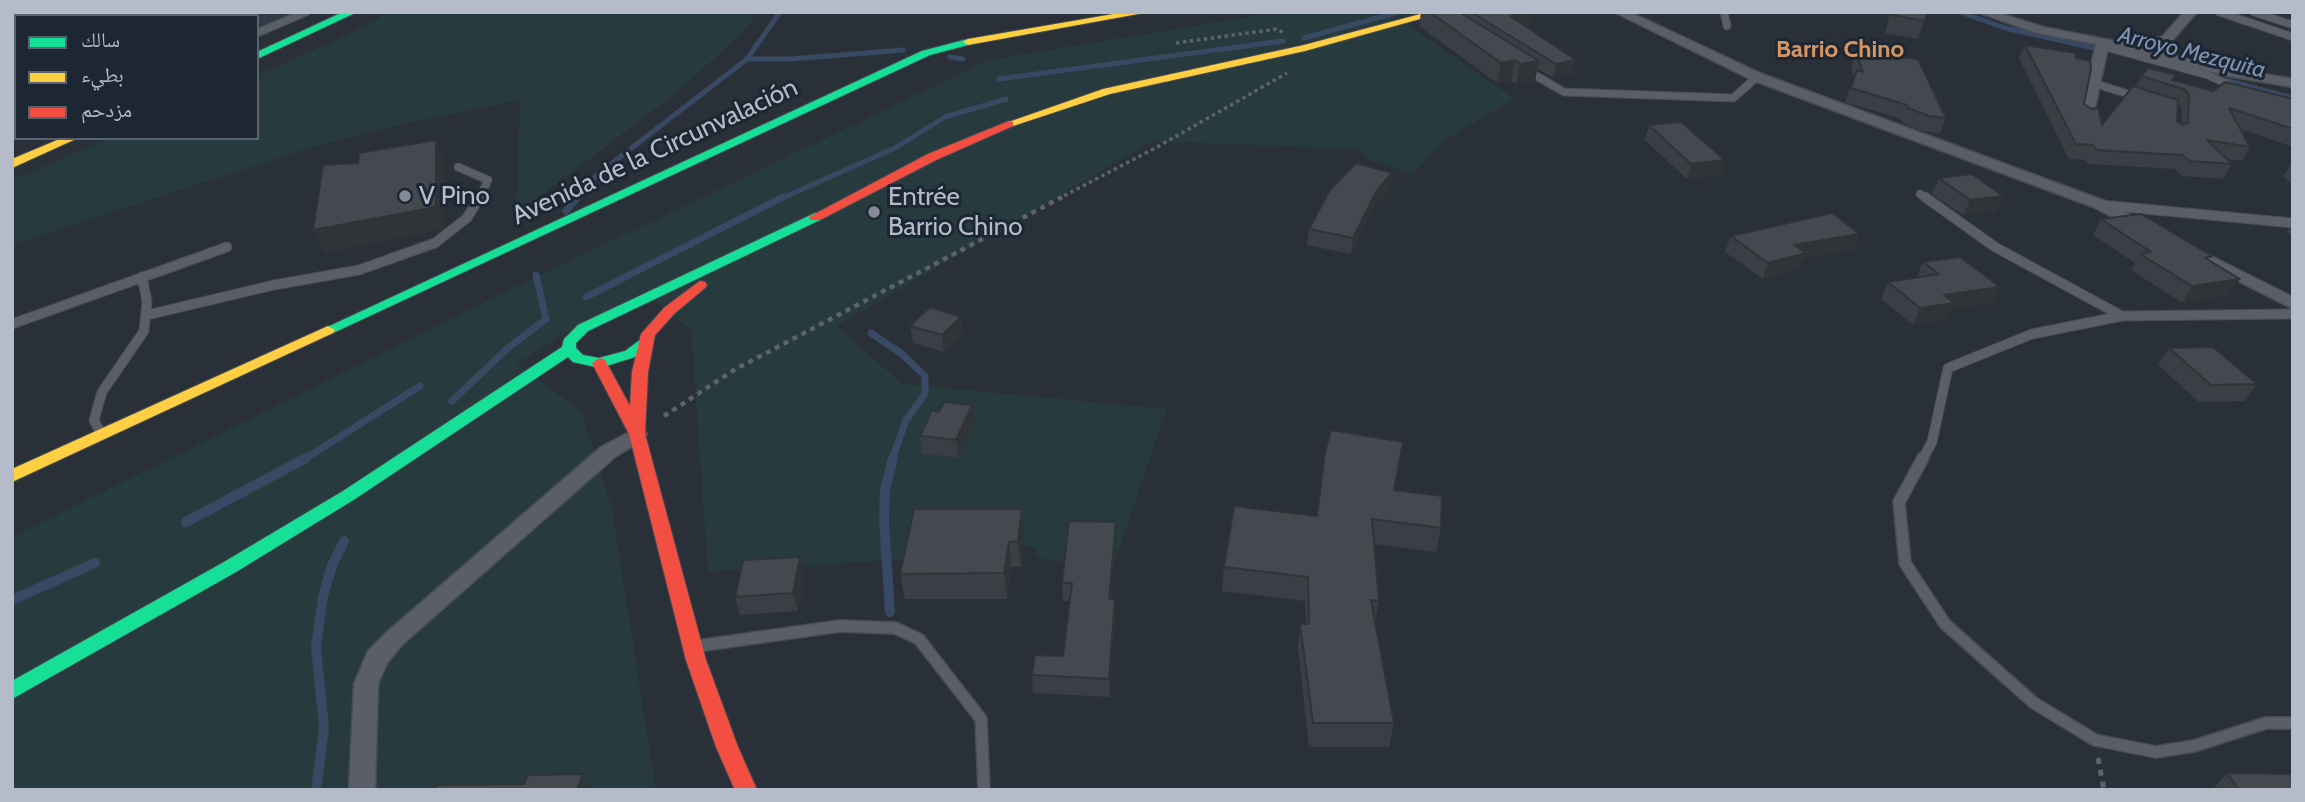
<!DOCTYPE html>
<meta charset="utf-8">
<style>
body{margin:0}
#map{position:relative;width:2305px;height:802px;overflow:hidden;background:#2a3038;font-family:Cabin,"Noto Naskh Arabic",sans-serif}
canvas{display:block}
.frame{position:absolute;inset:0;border:14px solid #b4bcc9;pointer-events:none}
.legend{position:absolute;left:14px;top:14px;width:245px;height:126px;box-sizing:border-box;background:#1d2633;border:2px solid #59626f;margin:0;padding:9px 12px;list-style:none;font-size:21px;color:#b4bcc9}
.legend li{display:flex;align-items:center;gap:14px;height:35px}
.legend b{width:35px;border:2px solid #59626f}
</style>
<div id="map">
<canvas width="2305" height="802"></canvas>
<div class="frame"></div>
<ul class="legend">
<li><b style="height:9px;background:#16e098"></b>سالك</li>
<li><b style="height:9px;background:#ffcf43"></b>بطيء</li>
<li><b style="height:9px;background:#f24e42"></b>مزدحم</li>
</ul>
</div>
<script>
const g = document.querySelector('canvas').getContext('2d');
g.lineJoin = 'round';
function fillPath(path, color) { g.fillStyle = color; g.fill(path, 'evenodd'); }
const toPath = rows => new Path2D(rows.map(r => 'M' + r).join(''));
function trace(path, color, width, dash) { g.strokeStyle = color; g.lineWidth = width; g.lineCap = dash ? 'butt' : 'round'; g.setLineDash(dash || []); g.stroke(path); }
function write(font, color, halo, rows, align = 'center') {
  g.font = font + ' Cabin,sans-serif'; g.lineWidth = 6; g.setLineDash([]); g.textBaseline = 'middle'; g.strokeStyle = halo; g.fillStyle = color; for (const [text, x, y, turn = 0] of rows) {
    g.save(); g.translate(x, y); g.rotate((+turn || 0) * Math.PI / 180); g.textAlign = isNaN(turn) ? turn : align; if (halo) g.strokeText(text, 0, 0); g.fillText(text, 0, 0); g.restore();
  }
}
fillPath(toPath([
 [12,12,313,12,257,36,257,16,16,16,16,138,12,140]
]), '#313a48');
fillPath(toPath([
 [390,12,758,12,744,31,674,95,516,214,520,100,381,129,313,147,12,245,12,180,110,138,257,138,257,75,332,42],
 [1278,12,1424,12,1397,17,1515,99,1446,139,1412,175,1374,161,1356,149,1153,141,837,326,902,384,1167,409,1112,569,1037,558,1034,547,934,528,906,559,708,572,691,330,643,292,555,339,517,364,581,411,612,509,656,790,12,790,12,537,519,285,989,60]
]), '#273a3e');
trace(toPath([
 [1960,12,2005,28,2103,50],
 [1304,38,1399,12],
 [950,57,963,59],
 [747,59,791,59,903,50],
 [2214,77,2293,98],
 [999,79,1283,41],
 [576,199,598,174,747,59,780,12],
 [780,199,895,148,945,117,1006,99]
]), '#384963', 5);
trace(toPath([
 [566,211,578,197],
 [586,297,783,197],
 [871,333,902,354,925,376,925,394,906,420,892,460],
 [452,401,508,348,546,319,536,275],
 [303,460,420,386]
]), '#384963', 7);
trace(toPath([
 [186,522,306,458],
 [12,600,95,563],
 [890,612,884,521,885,490,893,458],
 [316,790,324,728,316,647,323,596,332,566,344,541]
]), '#384963', 10);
const laneFar2 = toPath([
 [1724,12,1727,26],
 [2219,12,2293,37],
 [2254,12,2293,25],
 [257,33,306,12],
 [2102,46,2208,75,2235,88],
 [1526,70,1564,92,1733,98,1757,77],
 [2093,83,2138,97],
 [12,136,16,134],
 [458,167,488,180,479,199],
 [1920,194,1927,199]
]);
const laneFar1 = toPath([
 [1925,197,1995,247,2122,316],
 [2102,205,2293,223],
 [147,315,274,285,359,270,435,243,467,218,480,197],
 [12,324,227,247],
 [101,434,94,420,102,392,144,331,147,301,142,277],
 [1922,460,1932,442,1948,368,2032,334,2122,316,2293,314]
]);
const lane = toPath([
 [1923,458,1899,502,1905,563,1945,624,2034,703,2095,740,2156,752,2194,746,2266,723,2293,723],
 [697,646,840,626,895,628,919,639,981,719,984,790]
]);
const street = toPath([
 [1614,12,1630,12,1762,74,2105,201,2154,228,2146,233,2140,231,2093,207,1752,80,1614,12],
 [1977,12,1996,12,2043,27,2125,43,2162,37,2184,12,2197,12,2170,43,2141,47,2228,68,2293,79,2293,87,2228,76,2108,47,2093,117,2086,121,2079,117,2096,44,2037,33,1977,12],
 [2191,246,2293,297,2293,309,2185,254,2183,251,2191,246],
 [637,428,644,429,647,434,644,439,615,457,403,644,387,663,378,684,375,790,349,790,354,684,368,651,387,632,601,447,637,428]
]);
const fast = toPath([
 [343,12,357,12,257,59,257,52,343,12],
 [968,39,973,42,972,44,930,55,333,333,328,334,321,330,922,51,968,39],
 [815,213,821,217,820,220,588,331,576,343,576,348,583,355,599,358,625,351,640,340,650,340,652,343,650,346,635,357,600,368,573,362,568,357,355,499,236,572,12,699,12,681,224,562,343,491,562,347,564,339,578,325,815,213]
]);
const slow = toPath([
 [1125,12,1149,12,968,45,963,42,968,39,1125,12],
 [1428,12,1445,12,1305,51,1110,94,1013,126,1003,124,1103,89,1304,45,1428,12],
 [62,138,78,138,12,168,12,159,62,138],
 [328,326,335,330,333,333,12,482,12,469,328,326]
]);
const jam = toPath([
 [1009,121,1013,122,1013,126,936,160,820,220,810,220,809,217,928,154,1009,121],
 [700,281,705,282,707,285,705,288,675,313,655,335,648,372,645,434,706,660,738,747,757,790,735,790,716,747,686,660,629,434,592,363,600,358,605,360,630,406,632,372,641,334,665,307,700,281]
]);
trace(laneFar2, '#484c53', 9);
trace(laneFar1, '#484c53', 11);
trace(lane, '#484c53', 14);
trace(street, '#484c53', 3);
trace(fast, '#484c53', 2);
trace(slow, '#484c53', 2);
trace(jam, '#484c53', 2);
trace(toPath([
 [1176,43,1277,29,1285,34],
 [1058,199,1159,146,1287,73]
]), '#5d636a', 3.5, [3.5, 3.5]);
trace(toPath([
 [664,416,734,370,1062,197]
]), '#5d636a', 4.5, [5, 5]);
trace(toPath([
 [2098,758,2104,790]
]), '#5d636a', 5, [6, 6]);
trace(laneFar2, '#5a5e66', 7);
trace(laneFar1, '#5a5e66', 9);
trace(lane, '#5a5e66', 11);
fillPath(street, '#5a5e66');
fillPath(fast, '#16e098');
fillPath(slow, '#ffcf43');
fillPath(jam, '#f24e42');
fillPath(toPath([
 [1421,12,1533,12,1530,26,1526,27,1573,74,1553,78,1537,68,1535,81,1516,84,1511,81,1497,83,1419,26],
 [1890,12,1932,12,1926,16,1918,39,1885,33],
 [2025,45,2084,104,2102,125,2136,87,2141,76,2173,80,2213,91,2293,99,2293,147,2241,129,2250,147,2242,161,2226,159,2232,164,2223,179,2182,176,2174,169,2089,164,2085,160,2069,159,2019,58],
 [2178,105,2182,108,2181,124,2177,121],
 [1856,53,1946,118,1940,133,1923,131,1902,123,1901,119,1845,102,1854,76,1851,67],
 [1649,125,1725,160,1720,175,1687,179,1645,140],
 [2293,161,2293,185,2283,176],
 [1939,178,1996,211,1963,215,1932,194],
 [1390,188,1375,206,1351,254,1307,245,1309,229],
 [2101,219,2210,260,2229,295,2182,303,2131,270,2135,263,2093,235],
 [2293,223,2293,237,2287,232],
 [1860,234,1853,250,1804,258,1800,269,1763,279,1725,252,1731,236],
 [1923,262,2000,287,1992,303,1950,309,1946,319,1913,325,1881,299,1888,282,1916,278],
 [961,317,963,333,944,352,913,343,910,326],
 [2169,348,2257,384,2245,401,2199,402,2158,365],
 [972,405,974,422,959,458,922,453,920,436,939,412],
 [1395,490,1441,528,1436,552,1374,544,1379,601,1375,622,1394,723,1389,747,1309,747,1298,648,1300,624,1306,624,1305,601,1222,591,1224,567,1317,516],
 [1024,535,1021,567,1011,567,1007,599,905,599,900,574],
 [1116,540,1111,599,1115,599,1115,617,1110,697,1033,693,1032,675,1063,656,1070,601,1063,601,1062,583],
 [805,575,798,611,740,615,735,597],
 [2227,773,2293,790,2212,790]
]), '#3a3f45');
fillPath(toPath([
 [1533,12,1530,26,1507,29,1510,16],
 [1515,60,1511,81,1497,83,1501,63],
 [1576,60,1573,74,1553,78,1556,64],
 [1539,61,1535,81,1516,84,1520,64],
 [436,140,444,161,445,227,440,230,324,253,313,230],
 [1725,160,1720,175,1687,179,1691,164],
 [1392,173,1390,188,1375,206,1351,254,1353,238,1377,190],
 [2003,196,1996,211,1963,215,1970,200],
 [1860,234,1853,250,1804,258,1800,269,1763,279,1768,263,1794,245],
 [2240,279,2229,295,2182,303,2192,286],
 [2000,287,1992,303,1950,309,1946,319,1913,325,1920,308,1944,295],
 [961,317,963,333,944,352,942,335],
 [972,405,974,422,959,458,956,440],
 [1022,509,1024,535,1021,567,1018,541],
 [1116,522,1116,540,1110,617,1109,599],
 [1009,542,1011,567,1007,599,1004,573],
 [800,557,805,575,798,611,793,593],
 [1115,599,1115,617,1110,697,1109,679],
 [583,774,591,790,577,790]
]), '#303338');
const building = toPath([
 [1430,12,1459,12,1539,61,1520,64,1515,60,1501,63,1430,12],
 [1471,12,1533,12,1510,16,1576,60,1556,64,1471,12],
 [1892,12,1927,12,1925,21,1892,15,1892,12],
 [2025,45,2075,53,2076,58,2090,61,2091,69,2084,104,2092,109,2098,107,2102,125,2133,86,2178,100,2177,121,2182,125,2188,123,2189,94,2184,89,2141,76,2148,68,2176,75,2172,80,2213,91,2225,82,2293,99,2293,129,2229,108,2250,147,2207,140,2232,164,2190,161,2182,155,2097,150,2093,145,2076,144,2025,45],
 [1856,53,1918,59,1946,118,1929,116,1908,108,1907,105,1851,88,1857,70,1863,72,1856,53],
 [1681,122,1725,160,1691,164,1649,125,1681,122],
 [436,140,436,205,431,208,313,230,323,165,358,163,359,153,436,140],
 [1356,163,1392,173,1377,190,1353,238,1309,229,1330,190,1356,163],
 [1972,174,2003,196,1970,200,1939,178,1972,174],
 [1832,213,1860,234,1794,245,1806,253,1768,263,1731,236,1832,213],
 [2141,214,2212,256,2205,258,2240,279,2192,286,2140,254,2151,252,2101,219,2141,214],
 [1960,257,2000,287,1944,295,1954,303,1920,308,1888,282,1939,274,1923,262,1960,257],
 [930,307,961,317,942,335,910,326,930,307],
 [2213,347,2257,384,2211,385,2169,348,2213,347],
 [944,402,972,405,956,440,920,436,932,410,939,412,944,402],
 [1331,430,1403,442,1394,490,1442,496,1441,528,1372,519,1379,601,1371,600,1394,723,1313,723,1300,624,1309,624,1308,577,1224,567,1234,506,1317,516,1325,452,1331,430],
 [914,509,1022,509,1018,541,1009,542,1004,573,900,574,914,509],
 [1069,521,1116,522,1109,599,1115,599,1109,679,1032,675,1035,655,1063,656,1072,583,1062,583,1069,521],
 [800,557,793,593,735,597,743,560,800,557],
 [2227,773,2293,774,2293,790,2239,790,2227,773],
 [583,774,577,790,435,790,437,785,524,784,528,775,583,774]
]);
fillPath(building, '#444950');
trace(building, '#303338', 2);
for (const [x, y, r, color] of [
 [405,196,7,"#848b96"],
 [874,212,7,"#848b96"]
]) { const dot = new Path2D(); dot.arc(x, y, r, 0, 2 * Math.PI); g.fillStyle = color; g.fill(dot); trace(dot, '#1d2633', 2.5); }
write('italic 23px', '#7c92b1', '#1d2633', [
 ["Arroyo Mezquita",2192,53,14]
]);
write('bold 24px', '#d59563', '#1d2633', [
 ["Barrio Chino",1840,50]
]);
write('26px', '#b4bcc9', '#1d2633', [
 ["Avenida de la Circunvalación",655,152,-25]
]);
write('26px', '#b4bcc9', '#1d2633', [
 ["V Pino",419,196],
 ["Entrée",888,197],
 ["Barrio Chino",888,227]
], 'left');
</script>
